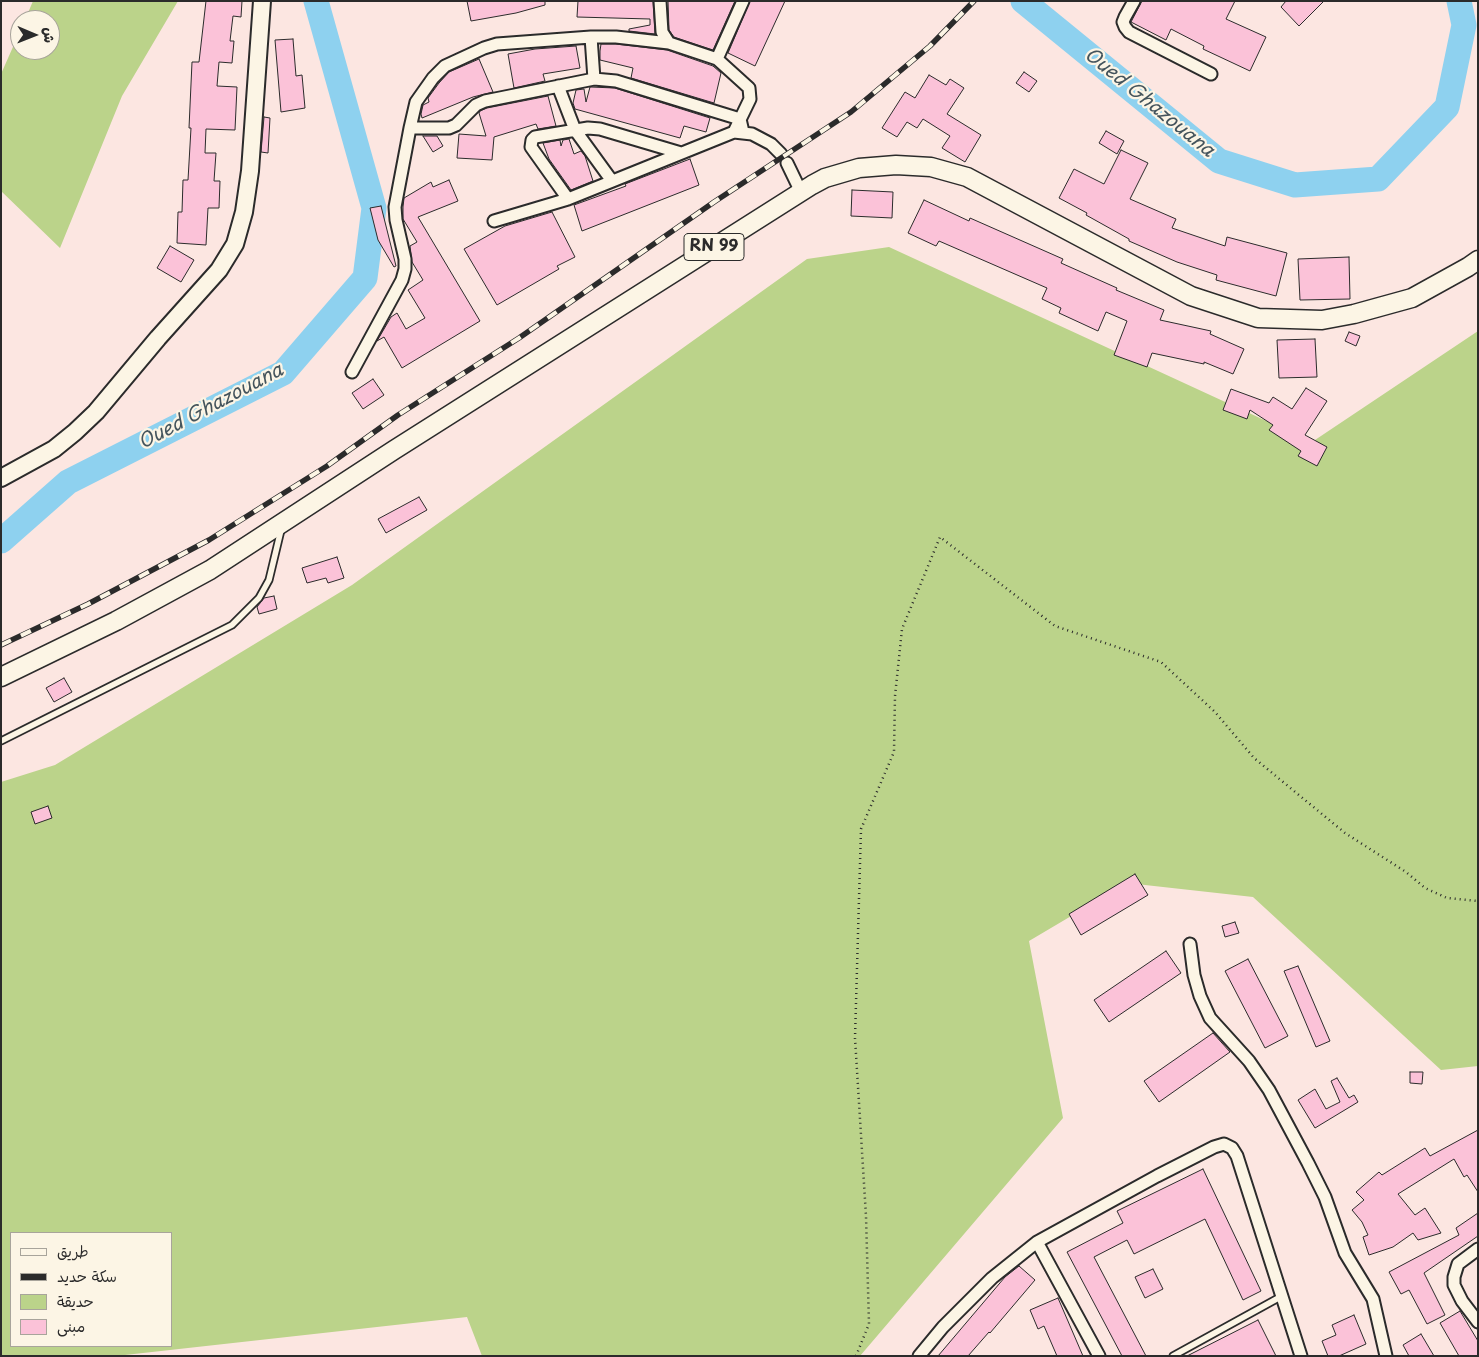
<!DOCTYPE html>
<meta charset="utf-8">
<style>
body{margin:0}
#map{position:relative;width:1479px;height:1357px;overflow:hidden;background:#fce6e1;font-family:"Playpen Sans","Playpen Sans Arabic",sans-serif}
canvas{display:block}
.frame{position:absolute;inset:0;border:2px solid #2b2b2b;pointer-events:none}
.legend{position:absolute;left:10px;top:1232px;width:162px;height:115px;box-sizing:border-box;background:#fcf5e5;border:1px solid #a8a49b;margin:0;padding:6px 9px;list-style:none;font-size:15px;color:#2b2b2b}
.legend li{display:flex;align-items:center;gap:10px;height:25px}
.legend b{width:25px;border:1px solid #a8a49b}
.north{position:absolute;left:10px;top:10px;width:50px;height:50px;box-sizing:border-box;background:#fcf5e5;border:1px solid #a8a49b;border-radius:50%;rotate:91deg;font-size:14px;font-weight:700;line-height:20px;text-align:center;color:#2b2b2b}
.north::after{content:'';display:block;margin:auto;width:18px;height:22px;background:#2b2b2b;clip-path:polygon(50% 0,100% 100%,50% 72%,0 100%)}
</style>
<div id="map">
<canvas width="1479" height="1357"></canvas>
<div class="frame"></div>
<ul class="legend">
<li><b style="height:6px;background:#fcf5e5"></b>طريق</li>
<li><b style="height:6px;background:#2b2b2b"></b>سكة حديد</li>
<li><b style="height:14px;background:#bbd38a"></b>حديقة</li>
<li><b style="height:14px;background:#fbc2d8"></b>مبنى</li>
</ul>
<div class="north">ش</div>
</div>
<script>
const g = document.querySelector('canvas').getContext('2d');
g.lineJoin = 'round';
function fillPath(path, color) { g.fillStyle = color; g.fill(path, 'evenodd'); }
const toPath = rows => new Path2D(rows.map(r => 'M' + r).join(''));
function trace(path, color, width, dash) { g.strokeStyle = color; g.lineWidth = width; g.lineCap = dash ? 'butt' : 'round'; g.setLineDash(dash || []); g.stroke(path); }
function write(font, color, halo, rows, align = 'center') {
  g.font = font + ' "Playpen Sans",sans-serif'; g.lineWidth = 4.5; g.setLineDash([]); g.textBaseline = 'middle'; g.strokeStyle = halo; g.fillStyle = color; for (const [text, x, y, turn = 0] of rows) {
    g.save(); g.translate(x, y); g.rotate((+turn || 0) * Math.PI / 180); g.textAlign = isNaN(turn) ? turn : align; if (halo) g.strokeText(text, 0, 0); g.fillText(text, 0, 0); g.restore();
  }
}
fillPath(toPath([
 [33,1,178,1,122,96,60,248,1,191,1,74,20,31,20,50,50,50,50,20,25,20],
 [889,247,1312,442,1478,331,1478,1066,1441,1070,1253,897,1127,883,1029,941,1063,1118,860,1356,482,1356,467,1317,116,1356,1,1356,1,782,55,765,352,585,807,259],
 [11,1233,171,1233,171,1346,11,1346]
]), '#bbd38a');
trace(toPath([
 [1023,1,1219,161,1295,185,1378,179,1447,107,1464,25,1459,1],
 [1,541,68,482,283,373,365,278,374,208,316,1]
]), '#8ed1ef', 25);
const building = toPath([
 [206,1,242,1,241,17,233,16,230,41,234,41,232,63,219,62,217,86,237,87,235,130,206,129,205,153,216,153,214,181,220,181,219,208,208,208,206,245,177,243,178,212,182,212,183,180,188,180,191,128,189,128,192,62,199,62,206,1],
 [467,1,545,1,545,5,516,13,471,21,467,1],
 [578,1,653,1,655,34,629,31,629,29,650,25,650,19,577,17,578,1],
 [668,1,735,1,713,50,674,37,669,30,668,1],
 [750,1,785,1,755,66,728,53,750,1],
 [1142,1,1235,1,1226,19,1266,37,1250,71,1203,49,1204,46,1171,29,1166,40,1131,22,1142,1],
 [1286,1,1324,1,1299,26,1281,7,1286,1],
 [293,39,296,76,302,75,305,108,281,112,275,40,293,39],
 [601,44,616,44,667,50,713,66,721,73,714,103,631,78,633,68,600,60,600,51,601,44],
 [576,46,580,68,543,74,545,81,514,88,508,54,535,49,576,46],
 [479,59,493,92,473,97,422,118,421,114,423,105,429,102,428,98,439,83,449,72,479,59],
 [1024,72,1037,81,1029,92,1016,83,1024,72],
 [929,75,946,85,950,79,964,88,947,114,981,135,965,162,942,148,950,136,923,119,917,128,907,122,897,137,882,128,905,92,915,98,929,75],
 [590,87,615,88,710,118,706,132,684,126,680,138,575,109,573,103,576,90,584,89,586,102,590,87],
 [548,96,556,126,538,129,536,124,494,137,492,160,457,158,459,134,486,136,479,113,480,111,487,108,548,96],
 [264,117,270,118,268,153,261,152,264,117],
 [1106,131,1124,141,1117,154,1099,143,1106,131],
 [423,136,437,136,443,146,433,152,423,136],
 [569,139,574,154,581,151,585,156,593,181,571,190,549,159,543,143,560,140,561,146,563,140,569,139],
 [1121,150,1148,163,1130,199,1176,219,1172,228,1225,246,1227,237,1287,253,1276,296,1216,280,1217,275,1177,262,1129,241,1129,239,1086,215,1087,213,1059,198,1074,169,1104,184,1121,150],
 [690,159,699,185,582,231,574,205,626,186,625,184,690,159],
 [449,180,458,201,418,217,480,321,402,368,384,337,377,341,391,317,397,313,406,329,425,318,408,290,423,280,412,262,410,246,417,242,403,219,403,207,404,198,431,182,433,187,449,180],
 [852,190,893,192,892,218,851,216,852,190],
 [924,200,969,221,970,218,1063,259,1061,263,1117,288,1116,290,1164,310,1160,320,1211,331,1210,334,1244,349,1233,374,1204,362,1204,364,1152,353,1147,367,1114,355,1127,321,1106,312,1098,331,1059,313,1061,308,1042,299,1047,288,939,241,936,246,908,233,924,200],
 [381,206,396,266,394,267,378,240,370,208,381,206],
 [552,212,575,257,557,266,559,269,497,305,464,249,505,226,552,212],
 [170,246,194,260,181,282,157,268,170,246],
 [1349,257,1350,299,1300,300,1298,259,1349,257],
 [1349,332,1360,336,1356,346,1345,341,1349,332],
 [1315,339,1317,377,1279,378,1277,340,1315,339],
 [373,379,384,395,363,409,352,393,373,379],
 [1306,388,1327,401,1305,435,1327,447,1317,466,1298,456,1301,451,1269,430,1273,425,1250,410,1247,419,1223,410,1231,389,1269,403,1273,397,1292,409,1306,388],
 [419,497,427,510,386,533,378,519,419,497],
 [337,557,344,578,328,583,326,578,307,583,302,568,337,557],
 [274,596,277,609,259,614,257,607,264,598,274,596],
 [64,678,72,692,54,702,46,688,64,678],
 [48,806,52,818,35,824,31,812,48,806],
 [1135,874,1148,895,1081,935,1069,914,1135,874],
 [1235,922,1239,933,1225,937,1222,926,1235,922],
 [1166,951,1181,973,1109,1022,1094,1000,1166,951],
 [1248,959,1288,1036,1265,1048,1225,971,1248,959],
 [1298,966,1330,1041,1316,1047,1284,971,1298,966],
 [1213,1033,1230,1052,1159,1102,1144,1081,1213,1033],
 [1410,1072,1423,1072,1422,1084,1410,1083,1410,1072],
 [1337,1078,1349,1098,1354,1095,1358,1102,1315,1128,1298,1100,1315,1089,1326,1109,1340,1102,1331,1081,1337,1078],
 [1478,1130,1478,1192,1467,1175,1464,1177,1454,1159,1398,1194,1415,1215,1425,1208,1441,1233,1418,1240,1413,1233,1393,1247,1369,1255,1363,1237,1368,1235,1362,1222,1352,1210,1364,1200,1356,1192,1379,1172,1382,1175,1425,1148,1430,1156,1478,1130],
 [1203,1169,1261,1291,1243,1300,1205,1219,1134,1254,1127,1240,1094,1257,1146,1356,1122,1356,1067,1252,1123,1223,1117,1211,1203,1169],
 [1478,1213,1478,1236,1424,1273,1445,1315,1427,1324,1409,1290,1401,1294,1389,1272,1459,1235,1456,1228,1478,1213],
 [1019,1266,1035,1280,990,1333,989,1332,968,1356,938,1356,1005,1277,1019,1266],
 [1153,1269,1163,1289,1145,1298,1135,1277,1153,1269],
 [1058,1298,1083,1356,1057,1356,1044,1326,1038,1329,1030,1310,1058,1298],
 [1460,1311,1478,1341,1478,1356,1459,1356,1440,1323,1460,1311],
 [1354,1315,1366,1344,1339,1356,1328,1356,1322,1341,1336,1335,1332,1325,1354,1315],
 [1258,1320,1276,1356,1187,1356,1258,1320],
 [1421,1334,1434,1356,1409,1356,1403,1345,1421,1334]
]);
fillPath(building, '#fbc2d8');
trace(building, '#2b2b2b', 1);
const lane = toPath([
 [1,741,232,625,259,598,269,580,281,530],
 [1173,1356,1282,1296]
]);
const street = toPath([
 [660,1,662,32,669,43],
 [1134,1,1125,17,1123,22,1125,27,1129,32,1211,74],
 [591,37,594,79],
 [717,59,743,1],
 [558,86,575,130,612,181],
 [410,128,449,128,456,125,476,105,485,101,594,79,616,81,740,119,743,132],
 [787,163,801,192],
 [568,199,531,147,532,140,535,137,588,128,600,129,681,153],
 [494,221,568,199,734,132,752,134,771,144,781,154],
 [352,372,402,280,405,269,405,259,396,220,395,207,410,128,416,102,433,78,445,66,484,48,497,44,591,37,616,37,669,43,717,59,749,88,750,99,734,132],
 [1190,944,1194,975,1200,996,1210,1018,1249,1061,1269,1090,1308,1163,1325,1197,1345,1253,1373,1299,1386,1356],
 [1037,1242,1099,1356],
 [1478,1249,1458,1264,1454,1277,1454,1285,1462,1301,1478,1322],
 [919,1356,943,1327,992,1278,1037,1242,1157,1176,1214,1147,1224,1144,1232,1148,1237,1156,1301,1356]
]);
const secondary = toPath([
 [1,478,54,449,75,432,96,412,158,338,219,270,235,244,244,212,250,171,262,1]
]);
const primary = toPath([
 [1,677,116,621,210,570,394,450,812,185,825,178,859,168,896,165,931,167,967,177,1191,296,1258,318,1322,320,1354,314,1412,298,1468,267,1478,260]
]);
trace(lane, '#2b2b2b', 9);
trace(street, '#2b2b2b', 15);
trace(secondary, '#2b2b2b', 20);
trace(primary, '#2b2b2b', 21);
trace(toPath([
 [856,1356,869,1324,866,1216,855,1038,861,829,894,752,895,696,902,629,940,537,1055,626,1161,662,1215,712,1254,758,1345,833,1406,872,1425,888,1447,898,1478,901]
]), '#2b2b2b', 2.5, [1, 4]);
trace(lane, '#fcf5e5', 5.5);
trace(street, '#fcf5e5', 11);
trace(secondary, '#fcf5e5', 16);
trace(primary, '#fcf5e5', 18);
const rail = toPath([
 [1,645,88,604,209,540,327,466,398,415,519,338,714,202,851,112,930,46,974,1]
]);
trace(rail, '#2b2b2b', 5.5);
trace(rail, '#fcf5e5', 4, [11]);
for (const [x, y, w] of [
 [714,247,60]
]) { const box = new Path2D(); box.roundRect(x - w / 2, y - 13.5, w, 27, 4); g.fillStyle = '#fcf5e5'; g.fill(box); trace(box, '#2b2b2b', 1); }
write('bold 16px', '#2b2b2b', null, [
 ["RN 99",714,247]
]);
write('italic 19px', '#44545c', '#fcf5e5', [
 ["Oued Ghazouana",1149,103,39],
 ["Oued Ghazouana",211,407,-28]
]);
</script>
